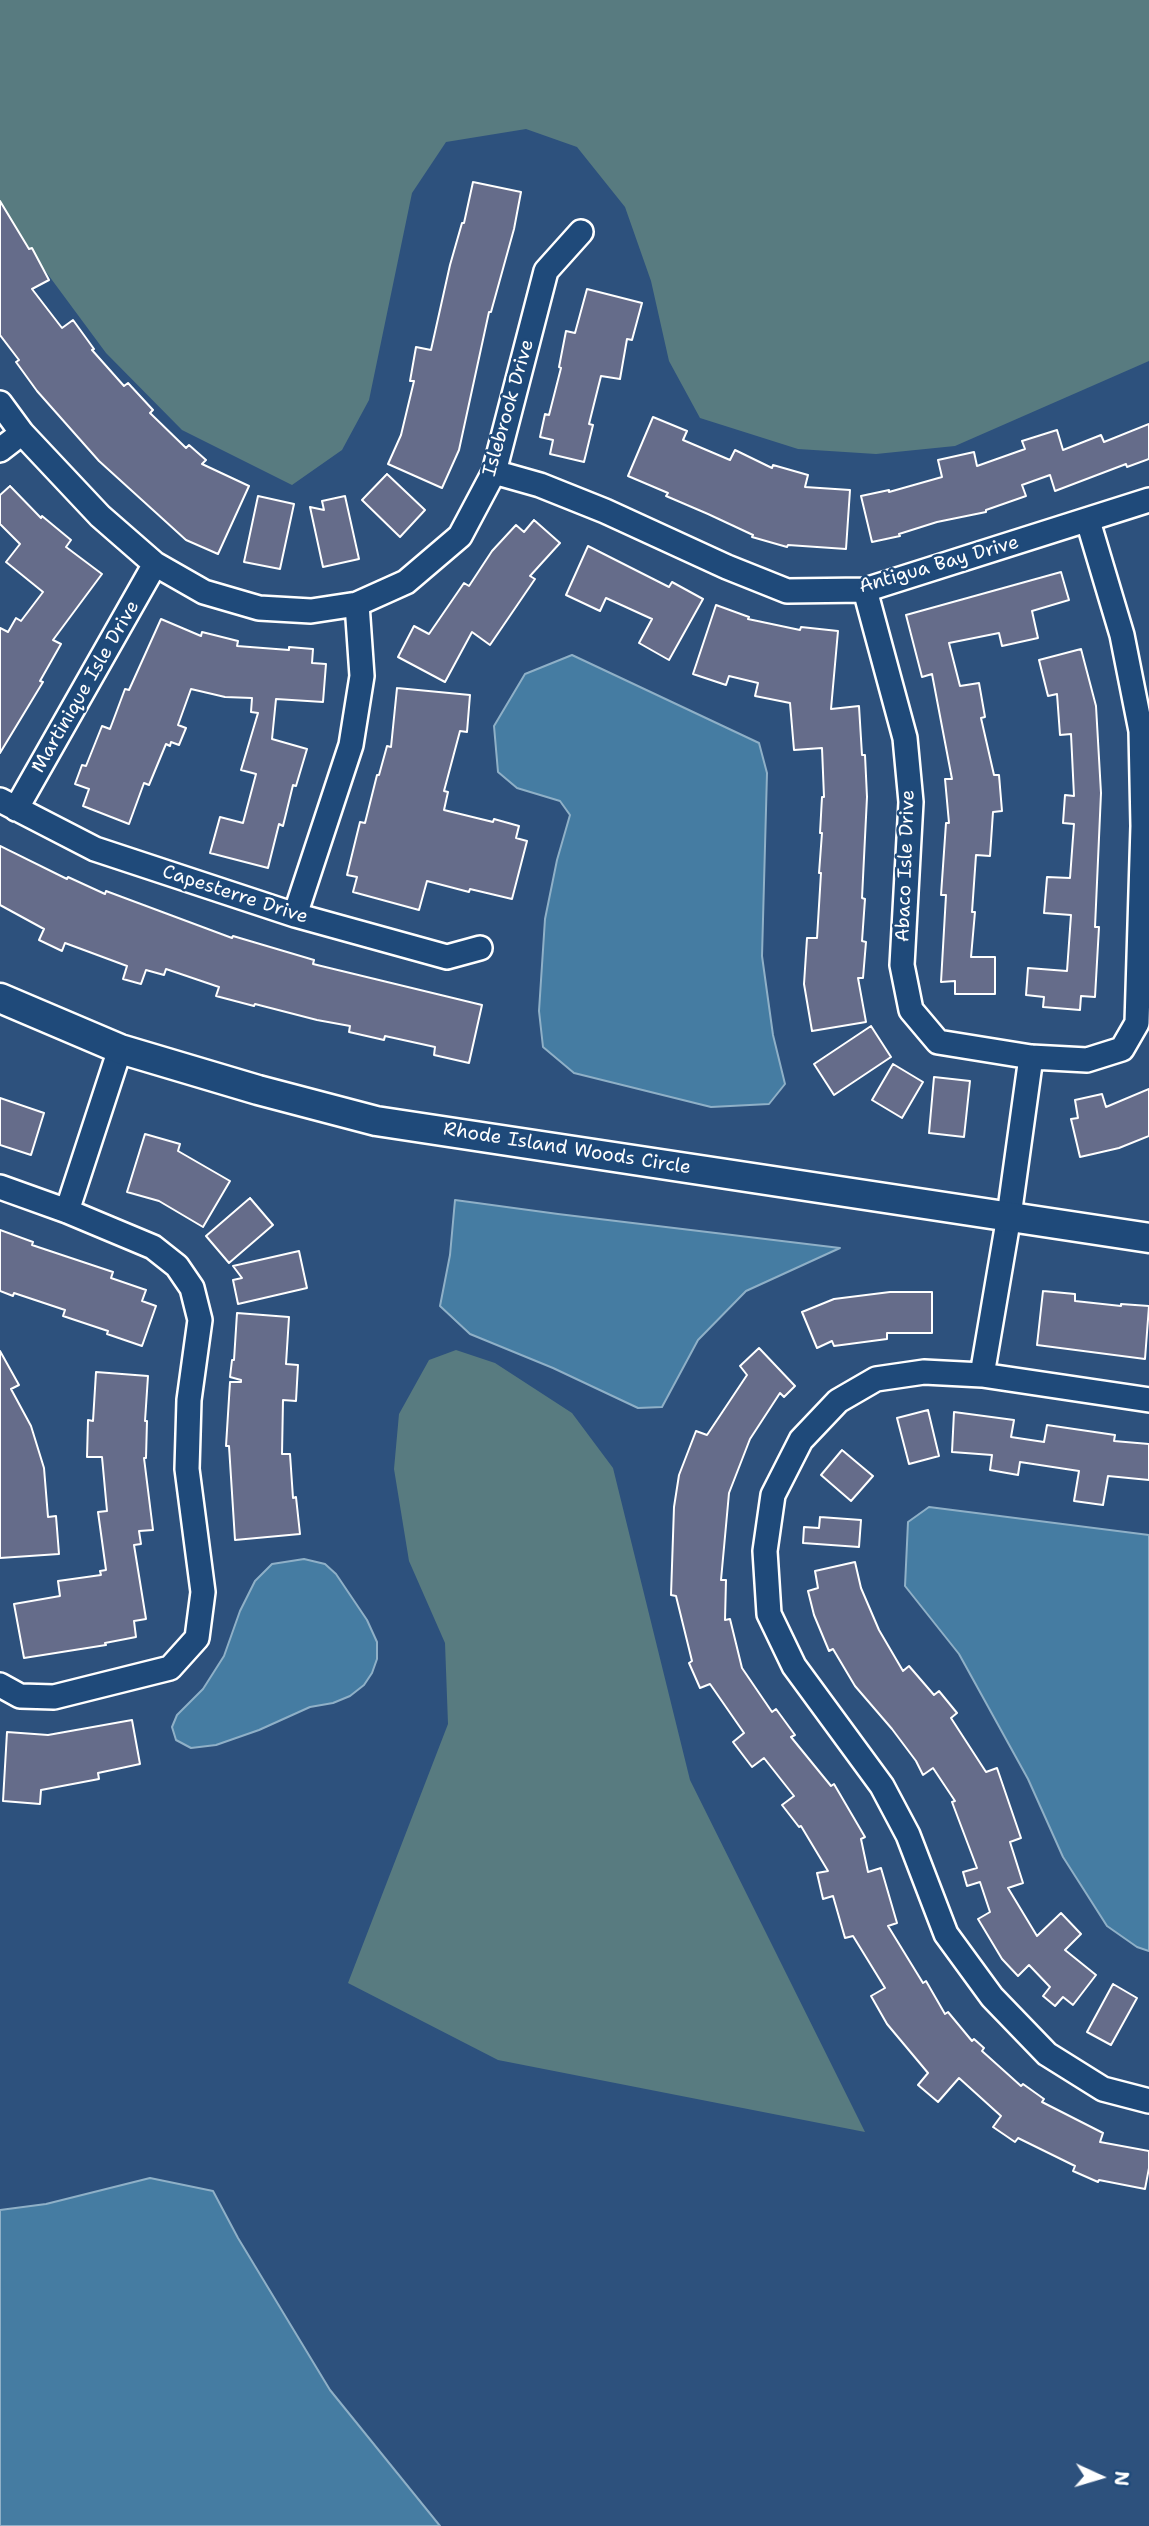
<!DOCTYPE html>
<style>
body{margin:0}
#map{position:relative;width:1149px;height:2526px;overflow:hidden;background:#2d517d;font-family:"Shantell Sans",sans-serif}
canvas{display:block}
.north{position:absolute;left:1065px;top:2442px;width:70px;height:70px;-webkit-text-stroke:5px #1f4a7a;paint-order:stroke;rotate:94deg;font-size:19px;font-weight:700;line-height:28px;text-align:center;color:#fff}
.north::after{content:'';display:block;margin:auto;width:24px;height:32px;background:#fff;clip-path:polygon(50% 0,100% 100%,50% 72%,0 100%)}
</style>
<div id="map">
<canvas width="1149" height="2526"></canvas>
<div class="north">N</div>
</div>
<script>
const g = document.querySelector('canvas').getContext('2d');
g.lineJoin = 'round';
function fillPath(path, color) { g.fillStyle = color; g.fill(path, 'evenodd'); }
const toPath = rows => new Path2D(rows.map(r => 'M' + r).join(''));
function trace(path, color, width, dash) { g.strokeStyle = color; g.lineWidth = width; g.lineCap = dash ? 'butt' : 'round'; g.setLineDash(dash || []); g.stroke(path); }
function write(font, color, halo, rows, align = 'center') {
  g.font = font + ' "Shantell Sans",sans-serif'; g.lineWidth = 5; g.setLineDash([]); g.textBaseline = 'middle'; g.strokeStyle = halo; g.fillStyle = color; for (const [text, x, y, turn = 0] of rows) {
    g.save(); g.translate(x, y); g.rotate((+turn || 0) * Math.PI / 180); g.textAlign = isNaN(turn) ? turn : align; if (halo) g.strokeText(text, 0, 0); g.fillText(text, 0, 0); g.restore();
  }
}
fillPath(toPath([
 [0,0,1149,0,1149,361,955,446,876,454,798,449,700,418,669,361,651,281,625,207,577,147,526,129,446,142,412,193,369,400,342,450,292,485,182,430,106,353,35,257,0,202],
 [456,1350,495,1363,572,1413,613,1468,690,1780,865,2132,498,2060,348,1983,448,1724,445,1643,409,1561,394,1469,399,1414,429,1360]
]), '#587b80');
const water = toPath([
 [572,655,759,743,767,773,762,956,773,1035,785,1084,769,1104,711,1107,574,1073,543,1047,539,1011,545,919,557,860,570,815,560,801,517,788,498,772,494,726,525,674,572,655],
 [455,1200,558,1214,840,1248,746,1291,698,1340,662,1407,638,1408,553,1368,470,1334,440,1306,450,1255,455,1200],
 [929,1507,1149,1535,1149,1951,1137,1947,1107,1926,1063,1857,1028,1779,959,1654,905,1586,908,1522,929,1507],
 [304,1559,325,1564,336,1574,367,1620,377,1642,377,1659,372,1673,364,1685,350,1696,333,1703,310,1707,259,1730,216,1745,191,1748,176,1740,172,1727,177,1715,203,1689,224,1656,240,1611,255,1581,272,1564,304,1559],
 [150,2178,213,2191,238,2238,330,2390,440,2526,0,2526,0,2210,46,2204,150,2178]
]);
fillPath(water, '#457ca2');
trace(water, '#8fb0c7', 2);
const building = toPath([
 [473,182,521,192,514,229,491,312,489,312,459,450,442,488,388,464,401,435,414,381,410,381,416,347,431,350,450,265,462,223,464,223,473,182],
 [0,201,29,249,32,248,49,280,32,289,62,328,73,320,94,349,92,350,124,386,128,383,153,410,150,413,186,448,189,445,206,460,202,464,249,486,218,554,186,540,99,461,37,391,16,362,19,360,0,335,0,201],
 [587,289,642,303,632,340,627,339,620,379,601,376,589,424,593,425,584,462,550,454,553,440,540,437,545,414,549,415,561,368,559,367,566,331,575,333,587,289],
 [653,417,687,431,683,440,730,460,735,450,772,468,773,465,808,475,805,487,850,490,846,549,788,545,787,547,752,537,753,535,708,514,666,496,668,493,628,476,653,417],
 [1149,424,1149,459,1127,467,1126,464,1055,491,1050,475,1022,485,1026,496,986,510,986,512,937,522,899,534,900,536,872,542,861,496,889,490,889,492,942,477,938,460,974,452,977,466,1025,449,1022,441,1057,430,1063,450,1101,435,1104,442,1149,424],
 [387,474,425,510,400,537,362,500,387,474],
 [10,486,41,518,42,516,71,540,66,547,102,574,53,640,61,644,40,681,43,682,0,753,0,628,8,632,16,618,21,621,43,592,6,562,20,544,0,524,0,495,10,486],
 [258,496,294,504,280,569,244,562,258,496],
 [345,496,359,559,323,567,310,507,324,510,322,501,345,496],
 [534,520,560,543,530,576,535,579,490,645,472,632,445,682,398,657,414,626,429,634,464,583,469,586,492,551,516,525,524,532,534,520],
 [588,546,669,587,672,582,703,599,669,660,639,643,652,619,606,598,600,611,566,595,588,546],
 [1061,572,1069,600,1032,611,1038,638,1002,646,999,633,949,643,960,686,979,683,985,717,981,718,994,775,999,775,1002,811,993,812,990,856,976,855,972,912,975,912,971,957,995,957,995,994,955,994,955,981,941,982,946,895,941,895,946,823,949,823,945,779,952,779,932,674,922,677,906,615,1061,572],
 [716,605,749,617,748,619,800,630,801,627,838,631,831,709,859,706,862,755,865,755,867,797,862,898,865,899,862,941,866,942,863,978,858,978,866,1022,812,1031,804,984,807,938,817,938,821,873,819,873,822,833,820,833,822,797,824,797,822,748,794,750,790,703,755,696,758,683,729,676,726,685,693,674,716,605],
 [161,619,201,636,202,632,238,641,237,646,289,650,289,647,313,649,312,663,326,664,323,702,276,699,272,739,307,749,296,786,293,785,283,826,279,824,268,868,210,853,220,817,243,823,256,774,241,770,258,713,251,712,252,698,225,697,191,689,178,725,186,728,179,745,171,742,170,746,166,744,149,785,144,783,129,824,83,806,89,789,75,784,82,765,86,766,102,726,110,729,125,689,129,690,161,619],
 [1081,649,1096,706,1101,793,1095,927,1099,927,1095,997,1081,996,1080,1010,1043,1007,1044,997,1026,995,1028,968,1067,971,1071,915,1044,913,1047,877,1070,878,1074,824,1063,823,1065,795,1074,796,1071,734,1060,735,1057,694,1048,696,1039,660,1081,649],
 [397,688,470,695,467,732,460,731,444,791,448,792,444,810,493,822,494,819,519,826,516,838,527,841,512,899,470,889,469,892,427,881,419,910,353,892,357,877,347,875,360,822,365,823,377,775,379,775,387,746,391,747,397,688],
 [0,846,67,879,68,877,105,894,106,891,232,938,233,936,314,960,313,964,482,1005,469,1063,434,1055,435,1047,385,1036,384,1040,349,1032,350,1026,317,1020,255,1004,254,1006,216,996,219,987,166,969,164,975,146,970,141,984,123,979,127,966,65,943,62,951,39,940,44,929,0,905,0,846],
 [871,1026,891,1057,834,1095,814,1064,871,1026],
 [893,1064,923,1082,902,1118,872,1100,893,1064],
 [934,1077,970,1081,964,1137,929,1133,934,1077],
 [1149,1089,1149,1136,1119,1148,1080,1157,1071,1119,1078,1118,1075,1100,1102,1094,1106,1107,1149,1089],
 [0,1098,44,1113,31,1155,0,1145,0,1098],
 [145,1134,180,1144,178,1151,230,1181,203,1227,159,1201,127,1192,145,1134],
 [250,1198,273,1225,229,1263,206,1236,250,1198],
 [0,1230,33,1242,32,1245,113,1272,111,1278,146,1290,142,1301,156,1306,142,1346,107,1334,108,1331,63,1316,65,1310,14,1293,13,1296,0,1291,0,1230],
 [299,1251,307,1288,238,1304,233,1280,242,1278,233,1266,299,1251],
 [1043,1291,1075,1294,1075,1301,1121,1306,1121,1304,1149,1306,1145,1359,1037,1345,1043,1291],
 [890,1292,932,1292,932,1333,887,1333,887,1339,834,1346,832,1341,817,1348,802,1312,834,1299,890,1292],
 [237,1313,289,1317,286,1364,298,1365,296,1401,283,1400,282,1454,290,1454,293,1498,296,1497,300,1534,235,1540,229,1446,226,1446,230,1382,241,1382,241,1380,230,1377,232,1360,234,1360,237,1313],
 [759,1348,795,1386,784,1397,780,1393,750,1439,729,1493,721,1580,726,1580,725,1620,730,1619,742,1668,772,1712,776,1709,795,1735,791,1737,831,1786,834,1784,865,1837,861,1839,868,1872,881,1868,897,1923,888,1926,923,1983,926,1981,945,2014,948,2012,972,2041,974,2039,984,2048,982,2051,1021,2086,1023,2084,1044,2099,1042,2102,1103,2133,1100,2142,1149,2151,1149,2168,1145,2189,1099,2180,1098,2182,1073,2171,1075,2166,1018,2138,1015,2142,993,2127,1001,2116,959,2078,938,2102,918,2085,928,2073,887,2024,871,1996,885,1988,853,1936,845,1938,833,1896,823,1899,817,1873,828,1871,801,1826,799,1827,782,1805,794,1796,764,1758,752,1767,733,1742,744,1733,710,1684,700,1688,689,1663,692,1661,676,1596,671,1595,674,1507,679,1475,696,1431,707,1435,747,1375,740,1366,759,1348],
 [0,1351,19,1385,11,1389,31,1426,44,1468,48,1517,56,1516,59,1554,0,1558,0,1351],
 [96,1372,148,1376,145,1421,147,1421,146,1458,144,1458,153,1530,139,1531,141,1544,134,1545,146,1619,134,1621,136,1637,105,1643,106,1645,24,1658,14,1604,60,1596,58,1581,101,1575,100,1571,106,1570,98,1512,107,1511,102,1457,87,1457,88,1420,93,1421,96,1372],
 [928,1410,939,1456,909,1464,897,1418,928,1410],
 [954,1412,1014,1420,1011,1437,1044,1442,1047,1425,1115,1435,1114,1441,1149,1444,1149,1480,1108,1476,1103,1505,1074,1501,1079,1471,1020,1462,1018,1475,990,1470,992,1455,952,1452,954,1412],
 [842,1450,873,1476,851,1501,821,1475,842,1450],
 [820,1517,861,1520,859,1547,803,1543,804,1527,819,1528,820,1517],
 [855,1562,861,1588,879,1630,903,1671,909,1666,934,1695,939,1691,957,1713,951,1718,986,1772,997,1768,1021,1838,1010,1842,1023,1883,1008,1888,1037,1936,1061,1913,1081,1934,1065,1950,1096,1975,1073,2005,1063,1997,1055,2006,1043,1996,1050,1987,1029,1965,1018,1976,1002,1959,978,1919,990,1912,980,1882,967,1886,963,1872,977,1868,952,1802,955,1801,933,1768,923,1775,916,1761,892,1729,855,1686,833,1649,829,1651,814,1615,808,1591,818,1588,815,1571,855,1562],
 [132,1720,140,1764,98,1773,99,1779,41,1790,40,1804,3,1801,7,1732,48,1735,132,1720],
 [1113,1984,1137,1998,1111,2045,1087,2032,1113,1984]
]);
fillPath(building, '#656c8a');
trace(building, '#fff', 2);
const minor = toPath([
 [0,403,22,433,100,516,155,564,204,592,259,608,311,611,357,604,406,582,460,536,494,472,546,271,581,232],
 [0,450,22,433],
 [494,472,540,485,605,511,727,567,787,591,865,590,1149,500],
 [865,590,905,738,911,802,902,965,911,1010,938,1042,1031,1057,1087,1060,1122,1049,1137,1023,1143,826,1141,731,1122,635,1088,521],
 [0,800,95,849,295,915,447,957,480,948],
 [16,809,155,564],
 [295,915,351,745,362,676,357,604],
 [0,1187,67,1211,153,1247,177,1266,192,1288,200,1320,189,1400,187,1469,203,1592,197,1638,170,1668,54,1697,20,1696,0,1685],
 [67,1211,120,1049],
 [982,1375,1009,1216,1031,1057],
 [1149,1400,982,1375,924,1372,876,1379,838,1401,801,1440,773,1495,765,1551,769,1614,794,1666,882,1786,908,1835,946,1934,992,1997,1047,2054,1103,2089,1149,2101]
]);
const tertiary = toPath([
 [0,998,120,1049,258,1090,376,1121,1149,1238]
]);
trace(minor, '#fff', 28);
trace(tertiary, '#fff', 33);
trace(minor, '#1f4a7a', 23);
trace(tertiary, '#1f4a7a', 28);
write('19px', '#fff', '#1f4a7a', [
 ["Islebrook Drive",509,408,-74],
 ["Antigua Bay Drive",939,565,-16],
 ["Martinique Isle Drive",86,687,-60],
 ["Abaco Isle Drive",906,866,-88],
 ["Capesterre Drive",235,895,18],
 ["Rhode Island Woods Circle",567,1149,9]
]);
</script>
